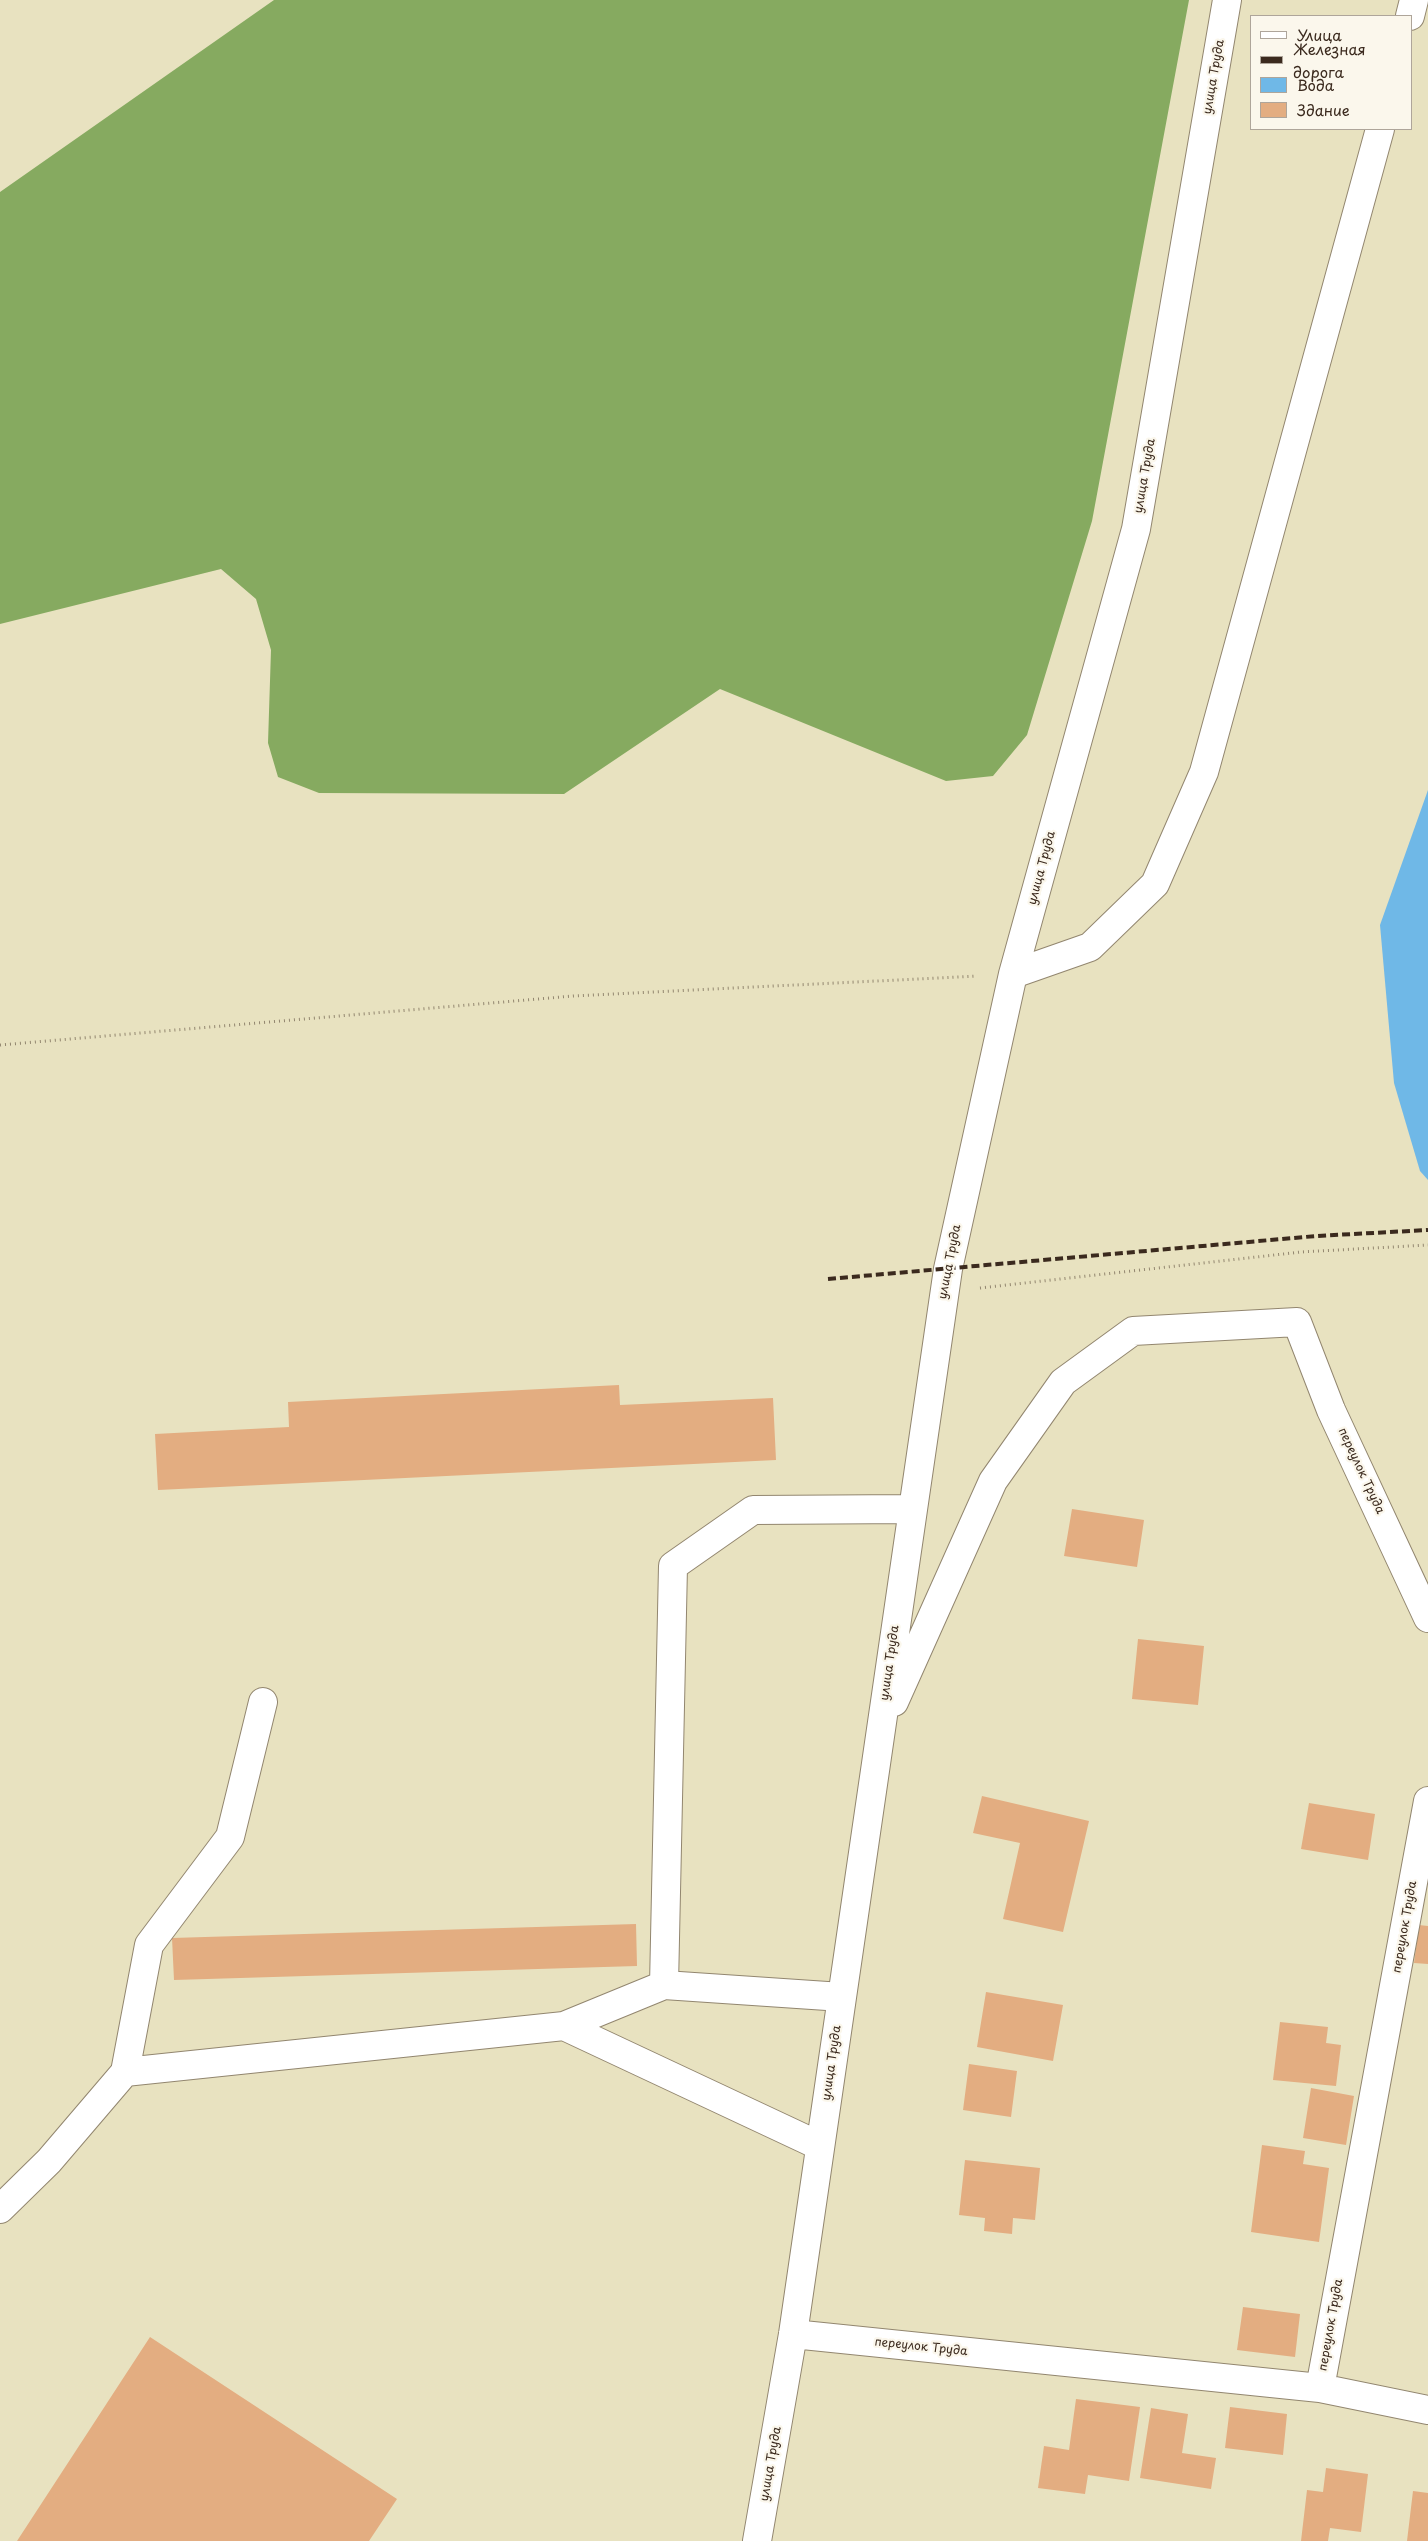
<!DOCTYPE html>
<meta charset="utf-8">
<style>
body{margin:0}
#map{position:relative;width:1428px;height:2541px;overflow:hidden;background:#e8e2c0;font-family:"Playpen Sans",sans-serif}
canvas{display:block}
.legend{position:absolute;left:1250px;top:15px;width:162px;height:115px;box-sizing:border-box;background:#fbf7ec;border:1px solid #aea59a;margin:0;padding:6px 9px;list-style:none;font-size:15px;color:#3b2a1e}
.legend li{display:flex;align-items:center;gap:10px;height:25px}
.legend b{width:25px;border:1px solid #aea59a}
</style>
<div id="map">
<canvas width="1428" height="2541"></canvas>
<ul class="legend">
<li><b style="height:6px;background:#fff"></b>Улица</li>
<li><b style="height:6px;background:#3b2a1e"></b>Железная дорога</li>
<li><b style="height:14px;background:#6fb8e7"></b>Вода</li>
<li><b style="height:14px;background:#e3ad81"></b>Здание</li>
</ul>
</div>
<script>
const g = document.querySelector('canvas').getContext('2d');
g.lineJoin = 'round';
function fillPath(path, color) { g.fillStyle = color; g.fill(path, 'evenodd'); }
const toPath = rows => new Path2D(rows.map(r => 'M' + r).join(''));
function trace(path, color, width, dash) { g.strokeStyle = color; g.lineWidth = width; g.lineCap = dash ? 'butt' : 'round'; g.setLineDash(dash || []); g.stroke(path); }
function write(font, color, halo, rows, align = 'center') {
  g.font = font + ' "Playpen Sans",sans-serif'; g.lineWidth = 4.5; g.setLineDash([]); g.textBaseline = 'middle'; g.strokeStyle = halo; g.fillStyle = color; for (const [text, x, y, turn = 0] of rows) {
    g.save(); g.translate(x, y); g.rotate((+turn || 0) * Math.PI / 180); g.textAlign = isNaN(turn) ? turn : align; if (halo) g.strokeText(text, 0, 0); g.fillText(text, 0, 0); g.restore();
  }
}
fillPath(toPath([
 [274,0,1189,0,1092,521,1027,735,993,776,946,781,720,689,564,794,319,793,278,777,268,743,271,650,256,599,221,569,0,624,0,192]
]), '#86aa60');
fillPath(toPath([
 [1428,790,1428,1180,1420,1171,1394,1083,1380,925]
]), '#6fb8e7');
fillPath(toPath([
 [619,1385,620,1405,773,1398,776,1460,158,1490,155,1434,289,1427,288,1402],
 [1072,1509,1144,1520,1137,1567,1064,1556],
 [1138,1639,1204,1646,1198,1705,1132,1699],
 [982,1796,1089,1821,1063,1932,1003,1919,1020,1843,973,1833],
 [1309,1803,1375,1814,1368,1860,1301,1849],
 [636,1924,637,1966,174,1980,172,1938],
 [1419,1925,1428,1926,1428,1964,1414,1963],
 [986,1992,1063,2005,1053,2061,977,2047],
 [1280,2022,1328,2027,1326,2043,1341,2045,1336,2086,1273,2080],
 [969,2064,1017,2071,1011,2117,963,2110],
 [1311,2088,1354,2096,1346,2145,1303,2138],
 [1262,2145,1305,2151,1303,2164,1329,2168,1319,2242,1251,2232],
 [965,2160,1040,2168,1035,2220,1013,2218,1012,2234,984,2231,985,2218,959,2215],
 [1243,2307,1300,2314,1295,2357,1237,2350],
 [150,2337,397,2499,369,2541,17,2541],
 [1076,2399,1140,2407,1129,2481,1088,2475,1085,2494,1038,2488,1044,2446,1069,2450],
 [1230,2407,1287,2414,1283,2455,1225,2448],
 [1151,2408,1188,2414,1182,2453,1216,2458,1211,2489,1140,2478],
 [1326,2468,1368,2474,1361,2532,1330,2528,1328,2541,1301,2541,1307,2490,1323,2492],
 [1413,2491,1428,2493,1428,2541,1407,2541]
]), '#e3ad81');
const minor = toPath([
 [1410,16,1414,0],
 [1013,974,1090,947,1155,884,1204,772,1380,129],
 [263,1702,230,1837,149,1945,125,2072,564,2026,664,1985,673,1566,753,1510,912,1509],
 [894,1702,993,1481,1063,1382,1133,1331,1297,1322,1331,1410,1428,1618],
 [664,1985,842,1997],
 [564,2026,820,2146],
 [0,2209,49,2161,125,2072],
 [793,2334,1320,2388,1428,1801],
 [1320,2388,1428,2410],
 [757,2541,793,2334,948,1269,1013,974,1136,529,1227,0]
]);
trace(minor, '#92866f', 30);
trace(toPath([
 [0,1045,573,996,977,976],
 [980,1288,1301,1252,1428,1245]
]), '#92866f', 3, [1, 4]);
trace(minor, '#fff', 28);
trace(toPath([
 [828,1279,1316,1236,1428,1230]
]), '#3b2a1e', 4, [8, 4]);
write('12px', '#3b2a1e', '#fbf7ec', [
 ["улица Труда",1214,77,-80],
 ["улица Труда",1145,476,-80],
 ["улица Труда",1042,868,-75],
 ["улица Труда",950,1262,-79],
 ["переулок Труда",1361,1471,65],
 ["улица Труда",890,1663,-82],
 ["переулок Труда",1405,1927,-80],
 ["улица Труда",832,2063,-82],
 ["переулок Труда",1331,2325,-80],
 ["переулок Труда",921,2347,6],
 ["улица Труда",771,2464,-80]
]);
</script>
